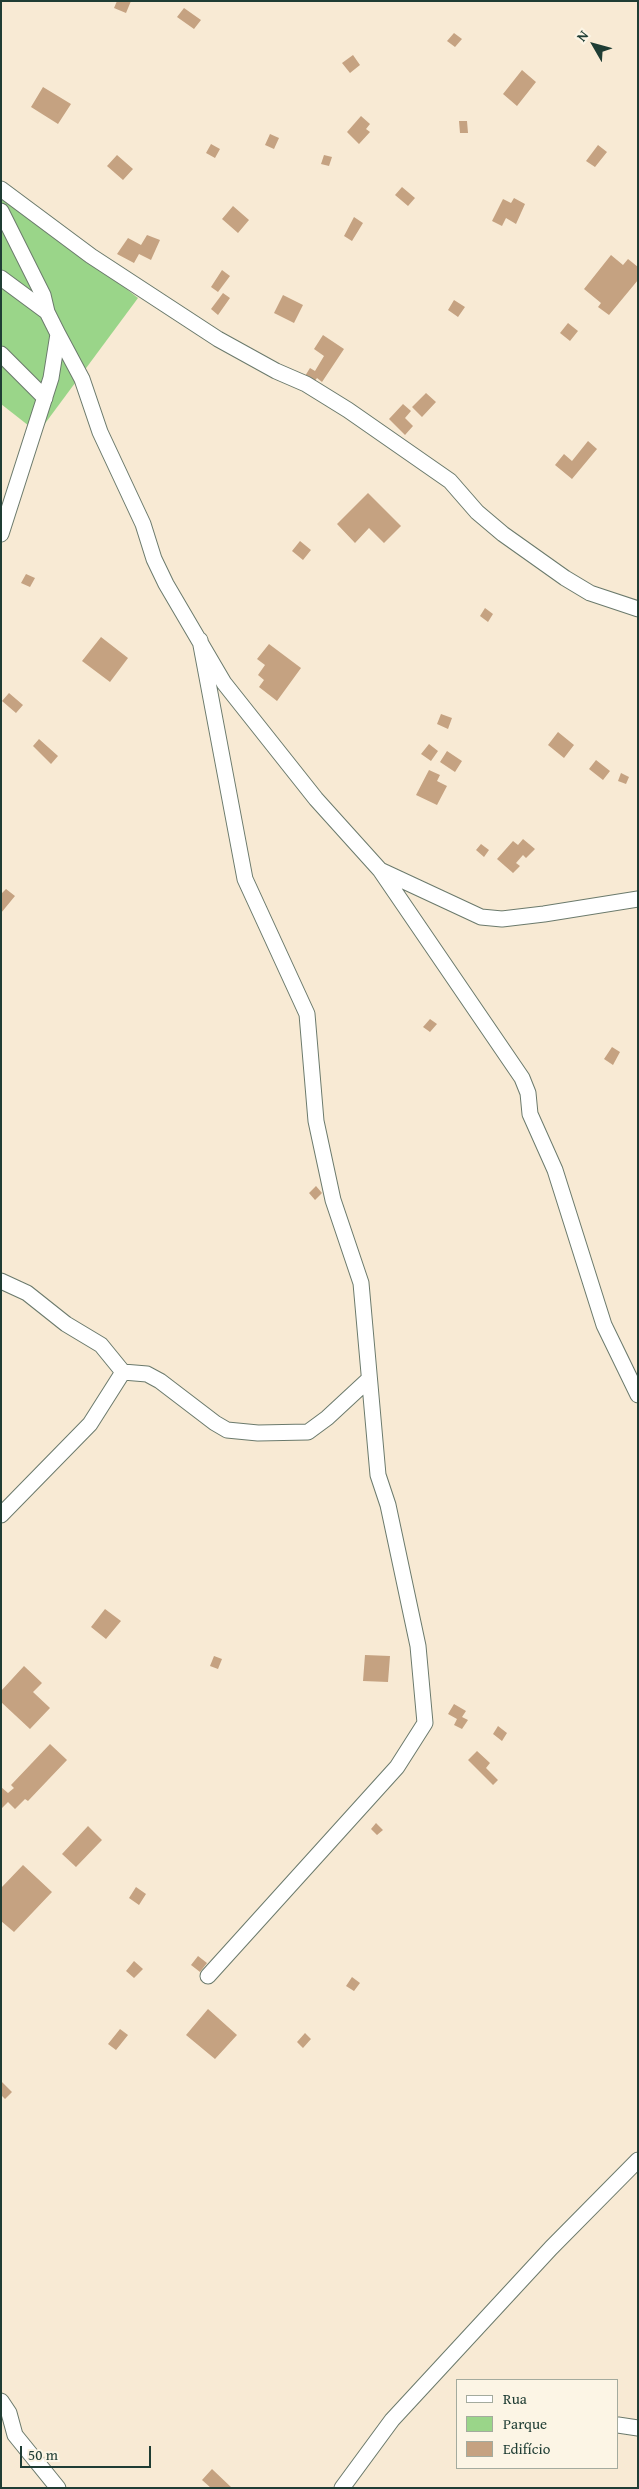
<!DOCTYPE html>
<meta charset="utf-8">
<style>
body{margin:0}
#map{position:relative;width:639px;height:2489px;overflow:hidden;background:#f8ead4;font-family:"Gentium Book Plus",serif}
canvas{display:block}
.frame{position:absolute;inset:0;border:2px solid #1f3d34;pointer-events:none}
.legend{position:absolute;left:456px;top:2379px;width:162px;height:90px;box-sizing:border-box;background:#fcf5e5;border:1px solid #a4ab9e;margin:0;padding:6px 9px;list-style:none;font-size:15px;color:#1f3d34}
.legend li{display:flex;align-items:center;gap:10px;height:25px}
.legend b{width:25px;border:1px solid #a4ab9e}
.north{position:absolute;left:569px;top:20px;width:50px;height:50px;-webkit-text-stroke:4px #fcf5e5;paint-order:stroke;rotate:308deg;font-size:14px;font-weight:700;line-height:20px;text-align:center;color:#1f3d34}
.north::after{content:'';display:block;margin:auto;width:18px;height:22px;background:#1f3d34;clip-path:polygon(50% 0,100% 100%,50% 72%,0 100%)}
.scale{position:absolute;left:20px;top:2446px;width:131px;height:22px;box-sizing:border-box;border:2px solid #1f3d34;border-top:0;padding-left:6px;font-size:15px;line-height:18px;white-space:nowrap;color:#1f3d34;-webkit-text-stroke:4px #fcf5e5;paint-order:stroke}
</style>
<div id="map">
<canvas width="639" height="2489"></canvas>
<div class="frame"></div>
<ul class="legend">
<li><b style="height:6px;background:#fff"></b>Rua</li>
<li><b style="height:14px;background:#9ad589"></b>Parque</li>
<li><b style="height:14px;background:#c5a281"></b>Edifício</li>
</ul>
<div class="north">N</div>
<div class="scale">50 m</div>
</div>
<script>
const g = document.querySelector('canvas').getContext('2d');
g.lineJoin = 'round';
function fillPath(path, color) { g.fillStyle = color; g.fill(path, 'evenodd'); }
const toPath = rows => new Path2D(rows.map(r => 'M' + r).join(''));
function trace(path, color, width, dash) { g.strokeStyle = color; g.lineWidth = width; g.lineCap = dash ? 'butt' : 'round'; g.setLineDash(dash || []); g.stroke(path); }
fillPath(toPath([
 [1,190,138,298,38,433,1,404]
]), '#9ad589');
fillPath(toPath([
 [117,1,131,1,126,13,114,8],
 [184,8,201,20,194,29,177,17],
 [454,33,462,39,455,47,447,41],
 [353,55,360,65,350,73,342,63],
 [522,70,536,82,517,106,503,94],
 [43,87,71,104,58,124,31,107],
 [361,116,370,124,366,129,370,132,359,144,347,132],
 [459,121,467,121,468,133,460,133],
 [270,134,279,138,274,149,265,145],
 [211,144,220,149,215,158,206,153],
 [598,145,607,152,595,167,586,161],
 [117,155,133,169,123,180,107,166],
 [324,155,332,157,329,166,321,164],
 [402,187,415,198,408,206,395,195],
 [514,198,525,204,516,224,506,218,502,226,492,221,503,199,511,203],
 [233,206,249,220,238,233,222,219],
 [354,217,363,223,352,241,344,236],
 [147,235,160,240,151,260,139,254,134,263,117,254,128,238,141,245],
 [611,255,623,265,628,259,638,267,638,280,609,315,598,307,601,303,584,289],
 [222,270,230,276,218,292,211,287],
 [223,293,230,298,218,315,211,309],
 [283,295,303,305,294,323,274,313],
 [454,300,465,307,458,317,448,310],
 [568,323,578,331,570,341,560,333],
 [323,335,344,349,322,382,317,378,314,382,305,376,310,368,315,371,324,356,314,349],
 [426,393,436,402,422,417,412,407],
 [403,404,411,411,405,418,413,426,405,435,389,419],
 [588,441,597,449,572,479,555,465,564,454,572,461],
 [368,493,401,526,384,543,369,528,355,543,337,524],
 [300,541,311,550,303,560,292,551],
 [26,574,35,578,30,587,21,583],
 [485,608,493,614,488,622,480,616],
 [101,637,128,658,110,682,82,661],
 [269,644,301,668,277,701,259,687,264,680,258,675,265,665,257,659],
 [9,693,23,705,16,713,2,701],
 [441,714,452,718,448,729,437,724],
 [558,732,574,745,564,758,548,745],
 [39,739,58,756,51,764,33,746],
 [429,744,438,751,431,761,421,754],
 [447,751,462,761,455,772,440,762],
 [596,760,610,771,603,780,589,769],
 [429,770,440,775,437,781,447,786,437,805,416,795],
 [621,773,629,777,626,784,618,781],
 [523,839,535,849,526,858,523,855,516,863,520,866,513,873,497,859,513,841,518,845],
 [481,844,489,850,484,857,476,850],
 [6,889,15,896,1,913,1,894],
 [430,1019,437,1024,430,1032,423,1027],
 [612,1047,620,1052,613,1065,604,1059],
 [316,1186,322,1193,315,1200,309,1193],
 [105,1609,121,1621,106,1639,91,1627],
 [365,1655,390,1656,388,1682,363,1681],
 [214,1656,222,1659,218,1669,210,1666],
 [24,1666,42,1683,33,1692,50,1708,30,1729,1,1702,1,1691],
 [454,1704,466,1711,462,1717,468,1720,462,1729,454,1725,457,1719,448,1714],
 [498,1726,507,1733,502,1741,493,1734],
 [50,1744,67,1760,28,1801,25,1799,15,1809,8,1802,1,1809,1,1787,8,1793,14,1788,11,1785],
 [477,1751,490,1763,486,1768,498,1780,493,1785,468,1760],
 [376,1823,383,1830,377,1835,371,1829],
 [88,1826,102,1840,76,1867,62,1854],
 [23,1865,52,1892,14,1932,1,1921,1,1888],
 [136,1887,146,1894,139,1905,129,1898],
 [198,1956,207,1963,200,1972,191,1965],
 [134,1961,143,1969,134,1978,126,1971],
 [352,1977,360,1983,354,1991,346,1986],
 [208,2009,237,2035,215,2059,186,2035],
 [120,2029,128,2035,116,2050,108,2044],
 [305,2033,311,2039,303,2048,297,2042],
 [1,2081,12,2092,5,2099,1,2095],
 [212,2469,232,2488,211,2488,202,2480]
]), '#c5a281');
const minor = toPath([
 [1,189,91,256,218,339,276,371,306,384,348,410,450,481,477,512,503,534,565,578,590,593,638,609],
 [1,211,43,295,47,312,58,334,51,378,1,534],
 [1,278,47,312],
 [58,334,82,379,100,432,143,524,154,559,166,584,224,683,316,799,380,870,522,1078,528,1093,530,1114,555,1170,604,1325,638,1395],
 [1,354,45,398],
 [200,640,245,879,307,1014,316,1121,333,1200,361,1283,378,1475,388,1505,418,1646,425,1723,397,1767,208,1976],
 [380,870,481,917,502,919,544,914,638,899],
 [1,1281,27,1293,66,1324,101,1345,123,1372,90,1424,1,1515],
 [123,1372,147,1374,160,1381,215,1423,227,1430,258,1433,308,1432,327,1418,368,1380],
 [1,2401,9,2413,15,2435,58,2488],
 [618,2425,638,2428],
 [342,2488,392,2420,551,2248,638,2160]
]);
trace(minor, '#6b7a6c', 17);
trace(minor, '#fff', 15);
</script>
